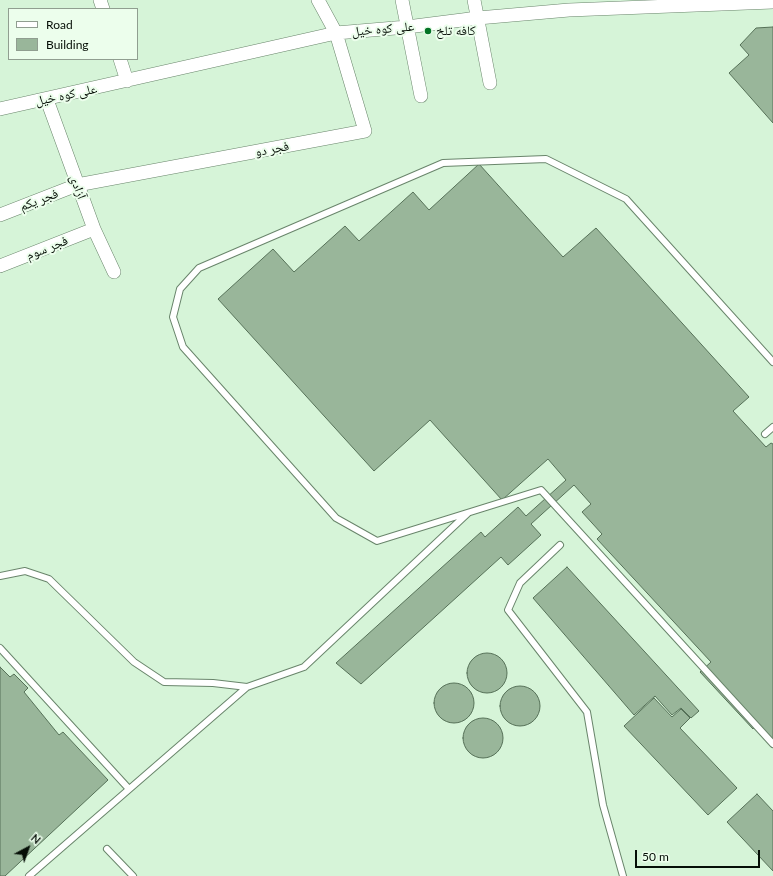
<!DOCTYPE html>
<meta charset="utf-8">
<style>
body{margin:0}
#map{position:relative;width:773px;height:876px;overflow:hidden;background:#d6f4d8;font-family:Lato,sans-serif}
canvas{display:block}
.legend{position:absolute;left:8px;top:8px;width:130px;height:52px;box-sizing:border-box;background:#ecfeec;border:1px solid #909e90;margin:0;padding:5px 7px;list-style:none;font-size:12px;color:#050e06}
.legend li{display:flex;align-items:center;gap:8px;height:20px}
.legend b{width:20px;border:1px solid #909e90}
.north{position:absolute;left:8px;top:828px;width:40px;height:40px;-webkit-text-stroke:3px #ecfeec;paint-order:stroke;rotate:41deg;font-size:11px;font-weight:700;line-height:16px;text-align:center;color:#050e06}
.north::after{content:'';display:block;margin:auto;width:14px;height:18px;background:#050e06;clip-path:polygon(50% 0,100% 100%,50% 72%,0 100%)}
.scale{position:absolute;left:635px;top:850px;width:125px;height:18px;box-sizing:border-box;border:2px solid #050e06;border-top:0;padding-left:5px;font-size:12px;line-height:14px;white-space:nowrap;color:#050e06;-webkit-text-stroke:3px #ecfeec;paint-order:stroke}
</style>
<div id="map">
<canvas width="773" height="876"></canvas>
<ul class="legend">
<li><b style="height:5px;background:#fff"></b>Road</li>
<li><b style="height:11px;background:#99b69a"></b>Building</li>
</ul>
<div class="north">N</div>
<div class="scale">50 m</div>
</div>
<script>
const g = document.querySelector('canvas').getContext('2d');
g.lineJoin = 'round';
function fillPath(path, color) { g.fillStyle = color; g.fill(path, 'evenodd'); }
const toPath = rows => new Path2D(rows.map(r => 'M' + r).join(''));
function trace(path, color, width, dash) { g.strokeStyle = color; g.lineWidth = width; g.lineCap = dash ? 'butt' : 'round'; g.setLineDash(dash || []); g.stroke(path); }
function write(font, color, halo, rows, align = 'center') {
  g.font = font + ' Lato,"Noto Naskh Arabic",sans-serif'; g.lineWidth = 4; g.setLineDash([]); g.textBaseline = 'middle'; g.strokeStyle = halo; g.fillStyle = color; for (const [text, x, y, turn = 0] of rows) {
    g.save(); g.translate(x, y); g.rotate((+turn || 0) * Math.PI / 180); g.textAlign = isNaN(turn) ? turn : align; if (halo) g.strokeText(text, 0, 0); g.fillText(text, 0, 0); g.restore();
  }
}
const building = toPath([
 [773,27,773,123,729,73,749,55,740,45,756,28,773,27],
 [479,164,563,257,596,228,749,397,733,411,766,447,771,443,773,444,773,742,757,725,753,729,700,672,711,662,597,539,602,534,582,512,591,504,574,485,531,524,541,535,508,565,501,557,361,684,336,663,481,532,485,537,518,507,526,516,566,480,548,459,502,500,430,420,374,471,218,299,273,249,294,272,345,226,359,241,413,192,429,210,479,164],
 [567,567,699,711,691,718,681,708,672,715,655,696,634,715,533,598,567,567],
 '467 673a20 20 0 1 1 40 0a20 20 0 1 1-40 0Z',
 [0,667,10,677,14,674,28,688,24,692,59,735,63,732,108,780,5,876,0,876,0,667],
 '434 703a20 20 0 1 1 40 0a20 20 0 1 1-40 0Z',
 '500 706a20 20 0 1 1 40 0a20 20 0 1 1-40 0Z',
 [654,698,672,717,681,709,690,718,680,728,737,788,708,815,624,726,654,698],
 '463 738a20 20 0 1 1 40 0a20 20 0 1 1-40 0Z',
 [757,794,773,811,773,871,727,822,757,794]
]);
fillPath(building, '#99b69a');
trace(building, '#567158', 1);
const service = toPath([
 [773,362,626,199,546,159,443,163,199,268,180,289,173,317,183,347,336,518,377,541,541,490,773,744],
 [765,434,773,427],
 [560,545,520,583,508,610,587,712,603,805,623,876],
 [0,576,25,571,49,579,134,662,164,682,213,683,247,687],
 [0,648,129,789],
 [107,849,133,876],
 [29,876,247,687,304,667,468,513]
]);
const minor = toPath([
 [100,0,103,9],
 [402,0,421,96],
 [474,0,490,83],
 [120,59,127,81],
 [47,100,94,229,114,272],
 [0,109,336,33,407,27,478,18,569,10,773,2],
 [0,215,77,185,365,131,336,33,318,0],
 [0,266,94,229]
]);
trace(service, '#69856b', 8);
trace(minor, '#69856b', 14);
trace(service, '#fff', 6);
trace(minor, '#fff', 13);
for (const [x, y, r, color] of [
 [428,31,4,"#037325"]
]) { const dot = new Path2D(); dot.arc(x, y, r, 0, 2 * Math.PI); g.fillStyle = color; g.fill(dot); trace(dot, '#ecfeec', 1.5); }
write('13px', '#050e06', '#ecfeec', [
 ["علی کوه خیل",383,29,-5],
 ["علی کوه خیل",66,95,-12],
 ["فجر دو",272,149,-11],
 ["آزادی",78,187,70],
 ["فجر یکم",39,200,-21],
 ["فجر سوم",47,248,-22]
]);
write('13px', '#050e06', '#ecfeec', [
 ["کافه تلخ",436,31]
], 'left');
</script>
